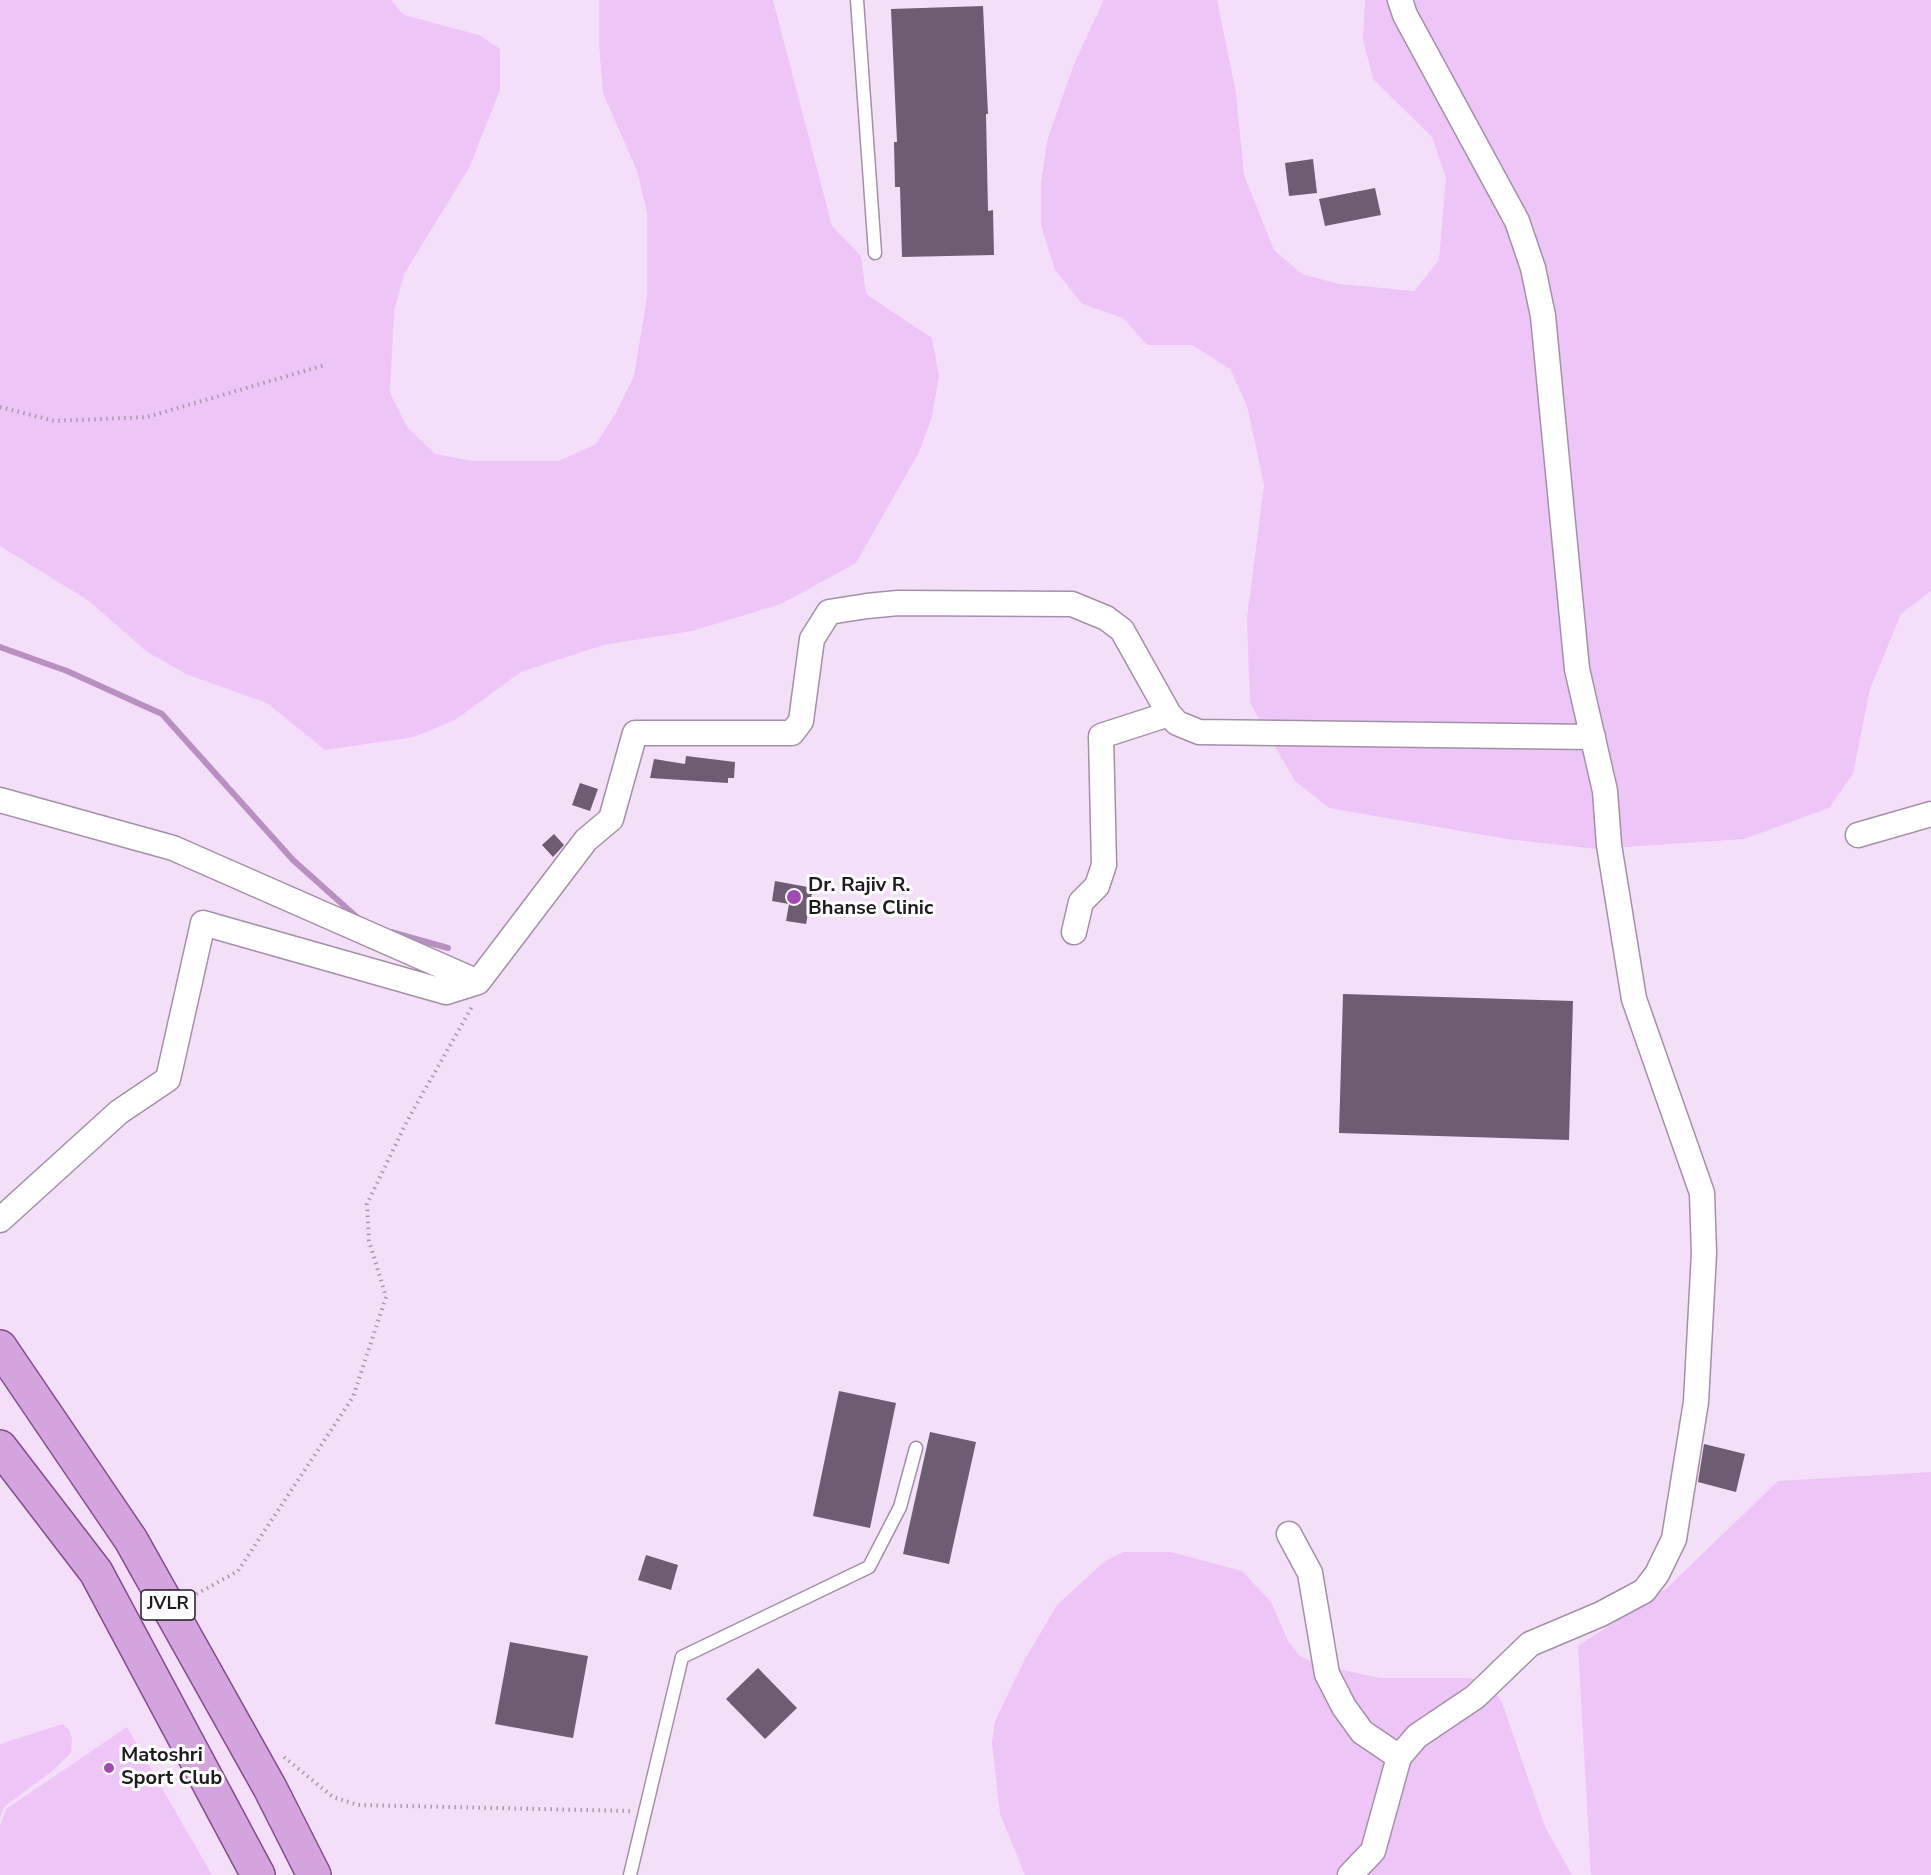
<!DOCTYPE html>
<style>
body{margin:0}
canvas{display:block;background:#f4dff9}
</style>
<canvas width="1931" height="1875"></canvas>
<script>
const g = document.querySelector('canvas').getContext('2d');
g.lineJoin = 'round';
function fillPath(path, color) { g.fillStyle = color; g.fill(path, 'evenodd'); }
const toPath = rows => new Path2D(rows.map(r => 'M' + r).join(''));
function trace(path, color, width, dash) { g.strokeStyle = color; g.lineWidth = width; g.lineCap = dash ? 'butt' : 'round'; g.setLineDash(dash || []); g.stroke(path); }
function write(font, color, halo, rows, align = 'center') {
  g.font = font + ' "Nunito Sans",sans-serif'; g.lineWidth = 6; g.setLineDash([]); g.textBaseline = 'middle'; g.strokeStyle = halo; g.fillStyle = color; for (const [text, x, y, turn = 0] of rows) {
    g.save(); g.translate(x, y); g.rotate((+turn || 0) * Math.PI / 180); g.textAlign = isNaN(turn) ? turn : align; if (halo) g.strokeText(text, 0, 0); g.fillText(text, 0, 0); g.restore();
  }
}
fillPath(toPath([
 [0,0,391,0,404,15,479,35,500,49,500,90,469,168,404,274,394,311,390,393,407,427,435,454,473,461,558,461,596,444,616,413,634,376,647,297,647,212,637,171,603,93,599,45,599,0,773,0,832,226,861,256,866,294,932,338,939,376,932,417,918,454,856,563,781,604,692,631,603,645,521,672,455,720,414,737,325,750,267,703,188,675,147,652,89,601,0,546],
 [1104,0,1217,0,1236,93,1244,175,1274,250,1302,274,1339,284,1414,291,1439,260,1446,178,1432,137,1373,79,1363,39,1365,0,1931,0,1931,591,1901,614,1870,689,1853,774,1829,808,1744,839,1596,849,1507,839,1329,808,1295,781,1250,703,1247,618,1264,485,1247,406,1230,369,1192,345,1147,345,1123,318,1082,304,1055,270,1041,226,1041,182,1048,137,1076,59],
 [1931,1472,1931,1875,1591,1875,1578,1646,1667,1588,1778,1481],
 [1123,1552,1171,1552,1242,1571,1271,1602,1288,1641,1300,1656,1320,1665,1380,1678,1470,1678,1490,1685,1502,1702,1545,1827,1572,1875,1025,1875,1000,1814,992,1743,995,1721,1024,1661,1057,1605,1105,1561],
 [63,1724,70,1731,72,1738,71,1753,51,1772,4,1807,0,1818,0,1744],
 [127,1727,212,1875,0,1875,0,1826,6,1809]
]), '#eec5f7');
trace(toPath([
 [0,647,67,671,162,714,293,860,360,920],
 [391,932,448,948]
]), '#b790c0', 6);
fillPath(toPath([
 [983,6,988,114,986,114,988,211,993,210,994,255,902,257,900,187,895,187,894,142,897,142,891,9],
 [1313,159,1317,193,1289,196,1285,163],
 [1375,188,1381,215,1325,226,1319,199],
 [686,756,735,762,734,778,728,778,728,783,650,778,654,759,685,764],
 [580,783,598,789,590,811,572,805],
 [554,834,564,845,553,857,542,845],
 [775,881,813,888,806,924,786,921,789,904,772,901],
 [1343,994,1573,1001,1569,1140,1339,1133],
 [839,1391,896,1403,870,1528,813,1516],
 [930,1432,976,1442,949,1564,903,1554],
 [1704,1444,1745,1454,1736,1492,1698,1482],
 [646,1555,678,1565,671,1590,638,1580],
 [510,1642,588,1656,573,1738,495,1724],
 [758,1668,797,1708,765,1739,726,1699]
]), '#6d5c72');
const lane = toPath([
 [857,0,875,253],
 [630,1875,682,1657,869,1567,900,1507,916,1448]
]);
const street = toPath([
 [0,800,173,848,478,982],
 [1858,835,1931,814],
 [1074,932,1081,902,1097,886,1104,865,1101,736,1169,714],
 [0,1220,119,1112,168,1079,203,923,446,992,478,982,586,840,611,819,635,733,792,733,801,721,812,639,829,612,867,606,898,603,1072,604,1106,618,1122,630,1169,714,1177,723,1199,732,1593,737],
 [1289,1534,1310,1573,1327,1674,1344,1707,1362,1732,1399,1757],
 [1350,1875,1373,1851,1399,1757,1417,1736,1475,1697,1530,1644,1601,1614,1644,1591,1657,1574,1674,1539,1696,1402,1704,1253,1702,1193,1634,999,1609,845,1605,791,1577,669,1543,316,1533,268,1517,221,1405,15,1400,0]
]);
const primary = toPath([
 [0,1347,131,1540,270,1788,314,1875],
 [0,1447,96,1572,258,1875]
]);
trace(lane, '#a390a7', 15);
trace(street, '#a390a7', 27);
trace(primary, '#824c8f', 36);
trace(toPath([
 [0,407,55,421,147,417,325,365],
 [191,1597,238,1571,353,1397,386,1297,369,1241,367,1204,407,1121,473,1005],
 [284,1757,333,1797,358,1805,630,1811]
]), '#a898ac', 4, [1.5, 4.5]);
trace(lane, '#fff', 12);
trace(street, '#fff', 24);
trace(primary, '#d4a4df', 33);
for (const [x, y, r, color] of [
 [794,897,8,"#a249b6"],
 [109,1768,6,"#a249b6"]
]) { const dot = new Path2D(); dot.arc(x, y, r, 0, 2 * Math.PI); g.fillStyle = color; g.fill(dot); trace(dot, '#fff', 2); }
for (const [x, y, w] of [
 [168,1605,54]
]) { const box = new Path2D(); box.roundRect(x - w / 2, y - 15, w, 30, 4.5); g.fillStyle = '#fff'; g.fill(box); trace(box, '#211a23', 1.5); }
write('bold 18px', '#211a23', null, [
 ["JVLR",168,1605]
]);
write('bold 20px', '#211a23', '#fff', [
 ["Dr. Rajiv R.",808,886],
 ["Bhanse Clinic",808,909],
 ["Matoshri",121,1756],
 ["Sport Club",121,1779]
], 'left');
</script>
